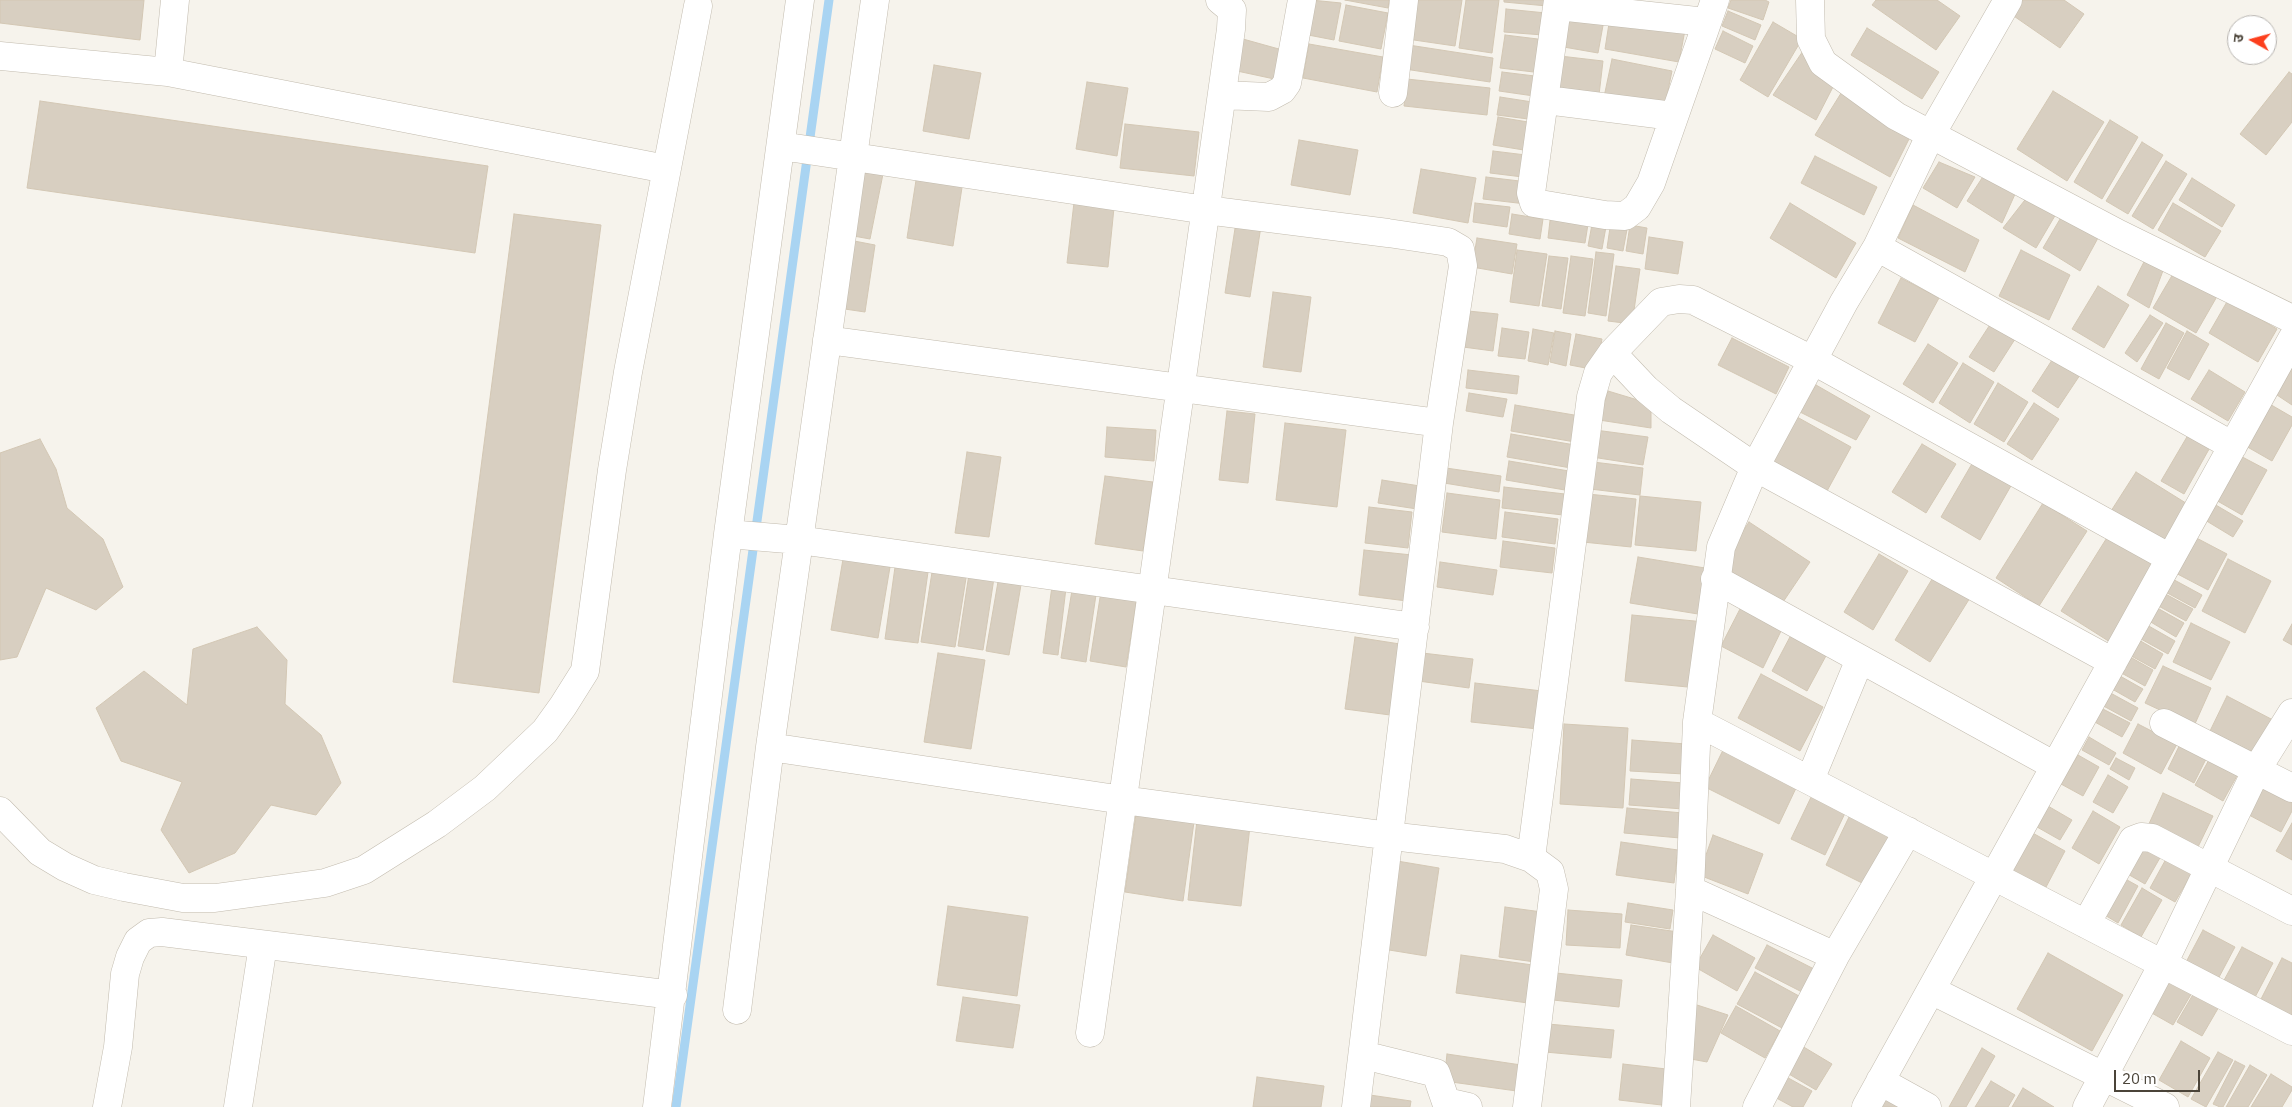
<!DOCTYPE html>
<meta charset="utf-8">
<style>
body{margin:0}
#map{position:relative;width:2292px;height:1107px;overflow:hidden;background:#f6f3ec;font-family:"IBM Plex Sans","Noto Sans Devanagari",sans-serif}
canvas{display:block}
.north{position:absolute;left:2227px;top:15px;width:50px;height:50px;box-sizing:border-box;background:#fff;border:1px solid #b7b4b0;border-radius:50%;rotate:277deg;font-size:14px;font-weight:700;line-height:20px;text-align:center;color:#4b4439}
.north::after{content:'';display:block;margin:auto;width:18px;height:22px;background:#fc3f1d;clip-path:polygon(50% 0,100% 100%,50% 72%,0 100%)}
.scale{position:absolute;left:2114px;top:1070px;width:86px;height:22px;box-sizing:border-box;border:2px solid #4b4439;border-top:0;padding-left:6px;font-size:15px;line-height:18px;white-space:nowrap;color:#4b4439;-webkit-text-stroke:4px #fff;paint-order:stroke}
</style>
<div id="map">
<canvas width="2292" height="1107"></canvas>
<div class="north">उ</div>
<div class="scale">20 m</div>
</div>
<script>
const g = document.querySelector('canvas').getContext('2d');
g.lineJoin = 'round';
const toPath = rows => new Path2D(rows.map(r => 'M' + r).join(''));
function trace(path, color, width, dash) { g.strokeStyle = color; g.lineWidth = width; g.lineCap = dash ? 'butt' : 'round'; g.setLineDash(dash || []); g.stroke(path); }
function fillPath(path, color) { g.fillStyle = color; g.fill(path, 'evenodd'); }
trace(toPath([
 [676,1107,829,0]
]), '#a9d4f2', 9);
const building = toPath([
 [0,0,144,0,140,40,0,23,0,0],
 [1311,0,1341,3,1334,40,1303,34,1311,0],
 [1345,0,1389,0,1388,8,1345,0],
 [1409,0,1462,0,1455,46,1407,39,1409,0],
 [1466,0,1499,0,1492,53,1459,48,1466,0],
 [1504,0,1548,0,1547,6,1504,2,1504,0],
 [1731,0,1765,0,1769,2,1763,20,1728,8,1731,0],
 [1876,0,1937,0,1960,16,1936,50,1872,5,1876,0],
 [2017,0,2064,0,2084,14,2060,48,2008,12,2017,0],
 [1346,5,1388,13,1381,49,1339,41,1346,5],
 [1506,9,1546,13,1543,35,1504,32,1506,9],
 [1728,11,1761,25,1755,40,1722,26,1728,11],
 [1563,13,1604,20,1598,53,1558,46,1563,13],
 [1610,17,1685,30,1679,62,1605,49,1610,17],
 [1773,22,1802,39,1768,97,1740,80,1773,22],
 [1867,28,1939,72,1922,99,1851,55,1867,28],
 [1723,31,1753,46,1745,63,1715,49,1723,31],
 [1505,35,1546,40,1542,73,1500,68,1505,35],
 [1243,39,1286,51,1279,80,1237,71,1243,39],
 [1309,44,1383,57,1377,92,1303,78,1309,44],
 [1402,44,1493,58,1490,82,1398,68,1402,44],
 [1805,48,1834,85,1816,120,1773,95,1805,48],
 [1560,56,1603,61,1599,95,1556,90,1560,56],
 [1612,59,1672,71,1664,110,1604,97,1612,59],
 [934,65,981,73,969,139,923,131,934,65],
 [1502,72,1543,77,1541,97,1499,91,1502,72],
 [2289,72,2292,74,2292,122,2266,155,2240,134,2289,72],
 [1407,79,1490,88,1487,115,1404,106,1407,79],
 [1087,82,1128,88,1117,156,1076,149,1087,82],
 [1843,90,1910,137,1890,177,1815,135,1843,90],
 [2053,91,2104,122,2067,181,2017,149,2053,91],
 [1500,97,1539,103,1536,120,1497,115,1500,97],
 [40,101,488,166,475,253,27,188,40,101],
 [1498,117,1540,124,1536,152,1493,145,1498,117],
 [2110,120,2138,137,2102,199,2074,182,2110,120],
 [1125,124,1199,132,1194,176,1120,168,1125,124],
 [1299,140,1358,150,1350,195,1291,185,1299,140],
 [2142,142,2163,155,2128,214,2106,201,2142,142],
 [1493,151,1534,156,1531,178,1490,173,1493,151],
 [1815,156,1877,187,1864,215,1801,183,1815,156],
 [2166,161,2187,174,2153,229,2132,216,2166,161],
 [1939,162,1975,177,1957,208,1923,188,1939,162],
 [1421,169,1476,178,1468,223,1413,213,1421,169],
 [862,170,883,174,870,239,848,235,862,170],
 [1986,172,2016,192,2002,223,1967,201,1986,172],
 [917,174,963,181,953,246,907,238,917,174],
 [1486,177,1528,182,1526,204,1483,199,1486,177],
 [2192,178,2235,205,2222,227,2179,200,2192,178],
 [1075,194,1115,198,1108,267,1067,263,1075,194],
 [2028,196,2056,214,2036,248,2003,228,2028,196],
 [1475,203,1510,207,1507,227,1473,222,1475,203],
 [1790,203,1856,243,1836,278,1770,238,1790,203],
 [2173,203,2221,231,2205,257,2158,230,2173,203],
 [1913,205,1979,240,1965,272,1898,238,1913,205],
 [1551,212,1589,218,1585,243,1548,238,1551,212],
 [514,214,601,225,539,693,453,682,514,214],
 [1512,214,1543,219,1540,239,1509,234,1512,214],
 [2063,214,2098,238,2080,271,2043,248,2063,214],
 [1593,219,1607,221,1602,249,1588,246,1593,219],
 [1611,221,1628,224,1623,251,1607,248,1611,221],
 [1236,222,1261,226,1250,297,1225,293,1236,222],
 [1630,225,1647,228,1643,254,1626,251,1630,225],
 [1649,237,1683,242,1678,274,1645,269,1649,237],
 [1477,238,1517,244,1512,274,1472,267,1477,238],
 [849,240,875,245,865,312,838,308,849,240],
 [1517,250,1547,254,1539,306,1510,302,1517,250],
 [2021,250,2070,275,2049,320,1999,296,2021,250],
 [1596,252,1614,254,1606,316,1588,313,1596,252],
 [1549,256,1568,258,1561,309,1542,306,1549,256],
 [1571,256,1593,259,1585,316,1563,313,1571,256],
 [2146,258,2164,268,2149,308,2127,295,2146,258],
 [1616,266,1640,269,1632,324,1608,321,1616,266],
 [2177,267,2219,293,2196,333,2153,308,2177,267],
 [1901,278,1939,298,1915,342,1878,323,1901,278],
 [2098,286,2129,305,2104,348,2072,329,2098,286],
 [1273,292,1311,297,1301,372,1263,367,1273,292],
 [2228,300,2277,329,2258,362,2209,333,2228,300],
 [1468,311,1498,314,1493,351,1463,347,1468,311],
 [2150,315,2163,323,2137,362,2125,353,2150,315],
 [1993,320,2017,336,1994,372,1969,357,1993,320],
 [2166,323,2184,333,2159,379,2141,369,2166,323],
 [1502,328,1529,332,1525,359,1498,356,1502,328],
 [1533,329,1554,333,1548,365,1528,361,1533,329],
 [1555,331,1571,334,1566,366,1550,362,1555,331],
 [2187,331,2209,344,2189,380,2167,368,2187,331],
 [1576,334,1602,339,1596,370,1570,365,1576,334],
 [1732,338,1789,367,1776,394,1718,365,1732,338],
 [1928,344,1958,363,1933,403,1903,384,1928,344],
 [2054,357,2082,372,2058,408,2032,391,2054,357],
 [2292,358,2292,405,2271,391,2292,358],
 [1963,363,1994,382,1970,423,1939,403,1963,363],
 [1468,370,1519,376,1517,394,1466,388,1468,370],
 [2209,370,2245,392,2228,421,2191,399,2209,370],
 [1998,383,2028,402,2004,442,1974,424,1998,383],
 [1816,385,1870,416,1856,440,1800,412,1816,385],
 [1608,391,1651,404,1651,428,1599,420,1608,391],
 [1469,393,1507,399,1503,417,1466,411,1469,393],
 [2261,399,2292,417,2292,425,2272,461,2237,441,2261,399],
 [2034,403,2059,419,2032,460,2007,444,2034,403],
 [1515,405,1580,416,1575,442,1511,431,1515,405],
 [1227,411,1255,414,1248,483,1219,480,1227,411],
 [1797,417,1851,447,1827,491,1773,462,1797,417],
 [1285,423,1346,430,1337,507,1276,500,1285,423],
 [1107,427,1156,430,1154,461,1105,457,1107,427],
 [1595,430,1648,437,1643,465,1592,457,1595,430],
 [2191,430,2213,442,2184,494,2161,481,2191,430],
 [1511,434,1575,445,1571,468,1507,457,1511,434],
 [40,439,56,469,67,508,103,539,123,587,96,610,46,588,17,657,0,660,0,453,40,439],
 [1922,444,1956,464,1926,513,1892,492,1922,444],
 [2231,451,2267,470,2242,515,2207,495,2231,451],
 [967,452,1001,457,989,537,955,533,967,452],
 [1509,461,1569,471,1565,490,1506,480,1509,461],
 [1593,462,1643,468,1640,495,1590,489,1593,462],
 [1973,462,2012,484,1980,540,1941,517,1973,462],
 [1446,468,1501,476,1499,492,1444,483,1446,468],
 [2136,472,2189,505,2164,544,2111,511,2136,472],
 [1105,476,1153,482,1143,551,1095,544,1105,476],
 [1382,480,1420,486,1417,509,1378,503,1382,480],
 [1504,487,1565,494,1563,515,1502,508,1504,487],
 [1447,493,1500,500,1496,539,1442,532,1447,493],
 [1588,494,1636,499,1631,547,1583,542,1588,494],
 [1640,496,1701,502,1696,551,1635,545,1640,496],
 [2209,501,2243,521,2233,537,2200,517,2209,501],
 [2043,503,2087,531,2039,606,1996,578,2043,503],
 [1369,507,1412,512,1408,548,1365,543,1369,507],
 [1505,512,1558,519,1555,544,1502,537,1505,512],
 [1749,522,1810,562,1781,605,1721,565,1749,522],
 [2187,533,2227,554,2208,590,2168,569,2187,533],
 [2108,536,2156,565,2110,642,2061,611,2108,536],
 [1503,541,1555,548,1552,573,1500,567,1503,541],
 [1364,550,1412,555,1407,601,1359,595,1364,550],
 [1879,554,1908,571,1873,630,1844,612,1879,554],
 [1638,557,1705,568,1698,614,1630,603,1638,557],
 [843,559,890,567,878,638,831,630,843,559],
 [2228,559,2271,581,2245,633,2202,611,2228,559],
 [1440,562,1497,570,1493,595,1437,587,1440,562],
 [933,566,967,572,955,647,921,642,933,566],
 [895,567,928,572,918,643,885,639,895,567],
 [1937,571,1973,593,1930,662,1895,640,1937,571],
 [969,574,994,578,983,650,958,646,969,574],
 [999,576,1022,579,1009,655,986,651,999,576],
 [2167,576,2202,595,2195,608,2160,589,2167,576],
 [1073,584,1097,588,1086,662,1061,658,1073,584],
 [1102,585,1138,591,1126,667,1090,661,1102,585],
 [1052,586,1066,588,1058,655,1043,653,1052,586],
 [2160,591,2193,609,2186,621,2153,603,2160,591],
 [2152,605,2184,623,2176,637,2144,618,2152,605],
 [1741,607,1782,629,1763,668,1721,646,1741,607],
 [1632,615,1705,622,1698,688,1625,681,1632,615],
 [2140,621,2175,641,2168,654,2132,634,2140,621],
 [2191,623,2230,642,2211,680,2173,662,2191,623],
 [2292,624,2292,645,2283,640,2292,624],
 [257,627,287,660,285,704,321,735,341,783,316,815,271,805,235,853,189,873,161,830,182,782,121,761,96,708,144,671,187,705,193,649,257,627],
 [1791,635,1827,654,1807,691,1772,671,1791,635],
 [2132,636,2163,654,2155,669,2124,652,2132,636],
 [1355,637,1400,644,1390,715,1345,709,1355,637],
 [1414,652,1473,659,1469,688,1411,680,1414,652],
 [938,653,985,660,971,749,924,742,938,653],
 [2125,654,2153,670,2145,686,2116,670,2125,654],
 [2163,666,2211,688,2194,726,2145,703,2163,666],
 [2113,672,2143,689,2135,702,2105,685,2113,672],
 [1761,674,1823,707,1800,751,1738,718,1761,674],
 [1475,683,1542,691,1538,729,1471,722,1475,683],
 [2105,690,2138,708,2131,721,2098,703,2105,690],
 [2227,696,2273,720,2256,754,2210,731,2227,696],
 [2101,708,2130,723,2122,737,2093,721,2101,708],
 [1564,724,1628,728,1623,808,1560,804,1564,724],
 [2138,724,2177,744,2161,774,2123,753,2138,724],
 [2184,736,2211,749,2194,783,2168,769,2184,736],
 [2089,737,2116,753,2109,765,2082,750,2089,737],
 [1632,740,1686,744,1684,774,1630,771,1632,740],
 [1724,748,1797,786,1779,824,1705,787,1724,748],
 [2215,749,2243,765,2223,801,2195,785,2215,749],
 [2078,755,2099,767,2083,796,2061,784,2078,755],
 [2116,758,2135,768,2129,780,2110,769,2116,758],
 [2108,775,2128,787,2113,813,2093,802,2108,775],
 [1631,779,1684,783,1683,809,1629,805,1631,779],
 [2268,779,2292,791,2292,811,2281,832,2249,815,2268,779],
 [1814,791,1848,807,1825,855,1791,839,1814,791],
 [2163,793,2213,816,2197,849,2148,826,2163,793],
 [2041,802,2072,820,2060,840,2030,823,2041,802],
 [1627,808,1683,813,1680,838,1624,833,1627,808],
 [2093,811,2120,827,2099,864,2072,848,2093,811],
 [1136,814,1194,822,1183,901,1125,892,1136,814],
 [1850,815,1894,837,1870,887,1826,865,1850,815],
 [1197,820,1250,826,1241,906,1188,900,1197,820],
 [2292,823,2292,860,2276,851,2292,823],
 [2029,831,2065,851,2045,889,2009,869,2029,831],
 [1713,835,1763,854,1748,894,1699,875,1713,835],
 [2135,841,2161,856,2145,884,2119,869,2135,841],
 [1621,842,1678,850,1674,883,1616,875,1621,842],
 [2166,859,2192,873,2175,902,2150,888,2166,859],
 [1397,861,1439,868,1426,956,1383,949,1397,861],
 [2118,875,2138,886,2118,923,2098,911,2118,875],
 [2142,888,2162,900,2141,937,2121,925,2142,888],
 [1628,903,1673,910,1670,929,1625,922,1628,903],
 [948,906,1028,917,1017,996,937,985,948,906],
 [1505,907,1542,912,1535,962,1499,957,1505,907],
 [1568,910,1622,914,1620,948,1566,945,1568,910],
 [1631,925,1678,932,1673,963,1626,955,1631,925],
 [2203,930,2235,947,2217,981,2185,964,2203,930],
 [1713,935,1755,958,1737,991,1695,967,1713,935],
 [1767,945,1814,969,1802,992,1755,968,1767,945],
 [2242,947,2273,963,2253,1001,2222,984,2242,947],
 [2048,953,2123,995,2092,1051,2017,1009,2048,953],
 [1461,955,1540,966,1535,1004,1456,993,1461,955],
 [2282,958,2292,963,2292,1019,2259,1003,2282,958],
 [1755,972,1799,996,1782,1028,1737,1004,1755,972],
 [1556,973,1622,980,1619,1007,1553,1000,1556,973],
 [2170,977,2193,991,2173,1025,2150,1012,2170,977],
 [2195,991,2220,1005,2202,1036,2177,1022,2195,991],
 [963,997,1020,1005,1013,1048,956,1041,963,997],
 [1694,1004,1728,1015,1707,1062,1691,1059,1694,1004],
 [1736,1006,1780,1031,1765,1058,1721,1033,1736,1006],
 [1548,1024,1614,1030,1611,1058,1545,1052,1548,1024],
 [2181,1041,2210,1058,2188,1097,2159,1080,2181,1041],
 [1797,1043,1832,1064,1816,1090,1782,1070,1797,1043],
 [1982,1048,1995,1056,1966,1107,1949,1107,1982,1048],
 [2218,1052,2233,1060,2206,1107,2191,1099,2218,1052],
 [1447,1054,1528,1066,1524,1092,1444,1081,1447,1054],
 [2235,1061,2245,1066,2223,1107,2220,1107,2213,1104,2235,1061],
 [1623,1064,1675,1070,1670,1106,1619,1100,1623,1064],
 [2250,1065,2267,1075,2248,1107,2226,1107,2250,1065],
 [1781,1074,1812,1091,1803,1107,1793,1107,1769,1094,1781,1074],
 [2271,1074,2292,1087,2292,1090,2282,1107,2251,1107,2271,1074],
 [1257,1077,1324,1086,1321,1107,1253,1107,1257,1077],
 [1991,1081,2015,1095,2008,1107,1975,1107,1991,1081],
 [2023,1088,2054,1107,2012,1107,2023,1088],
 [1363,1094,1411,1101,1410,1107,1361,1107,1363,1094],
 [1884,1098,1899,1107,1879,1107,1884,1098]
]);
fillPath(building, '#d8cfc1');
trace(building, '#d3c7b4', 1);
const minor = toPath([
 [1558,0,1531,193,1534,203,1605,215,1625,216,1637,207,1651,183,1715,0],
 [1810,0,1811,39,1823,63,1896,116,2119,234,2292,319],
 [1558,6,1706,22],
 [0,56,168,72,666,169],
 [168,72,175,0],
 [1393,93,1404,0],
 [1222,95,1269,97,1282,90,1287,83,1302,0],
 [1546,100,1673,116],
 [781,146,1206,210,1388,233,1448,242,1460,249,1463,266,1439,423,1356,1107],
 [1877,247,2233,446],
 [827,340,1439,423],
 [1612,353,1646,389,1671,410,1755,467,2113,662],
 [728,534,799,540,1415,627],
 [1715,579,2055,766],
 [1697,722,2292,1031],
 [2164,723,2292,788],
 [770,747,1123,800,1390,836,1505,849,1531,858,1550,872,1554,889,1527,1107],
 [1810,780,1860,659],
 [0,811,40,852,65,867,94,880,124,887,183,898,215,898,325,883,364,870,437,824,485,788,545,731,563,706,585,671,612,470,628,372,698,6],
 [1531,858,1591,397,1598,373,1612,353,1661,302,1679,299,1693,300,1814,361,2170,558],
 [1690,890,1835,956],
 [2086,924,2133,840,2141,837,2152,838,2292,911],
 [1931,990,2165,1107],
 [737,1010,770,747,875,0],
 [1090,1033,1231,29,1232,10,1220,0],
 [1363,1055,1436,1073,1446,1102,1468,1107],
 [1880,1081,1927,1107],
 [107,1107,118,1047,125,974,130,957,138,941,149,933,162,932,673,995],
 [238,1107,263,945],
 [657,1107,728,534,800,0],
 [1676,1107,1690,890,1697,722,1721,547,1755,467,1844,302,1877,247,1930,136,2008,0],
 [1757,1107,1835,956,1908,831],
 [1866,1107,2292,339],
 [2087,1107,2163,964,2257,769,2292,713]
]);
trace(minor, '#c2bbae', 29);
trace(minor, '#fff', 28);
</script>
